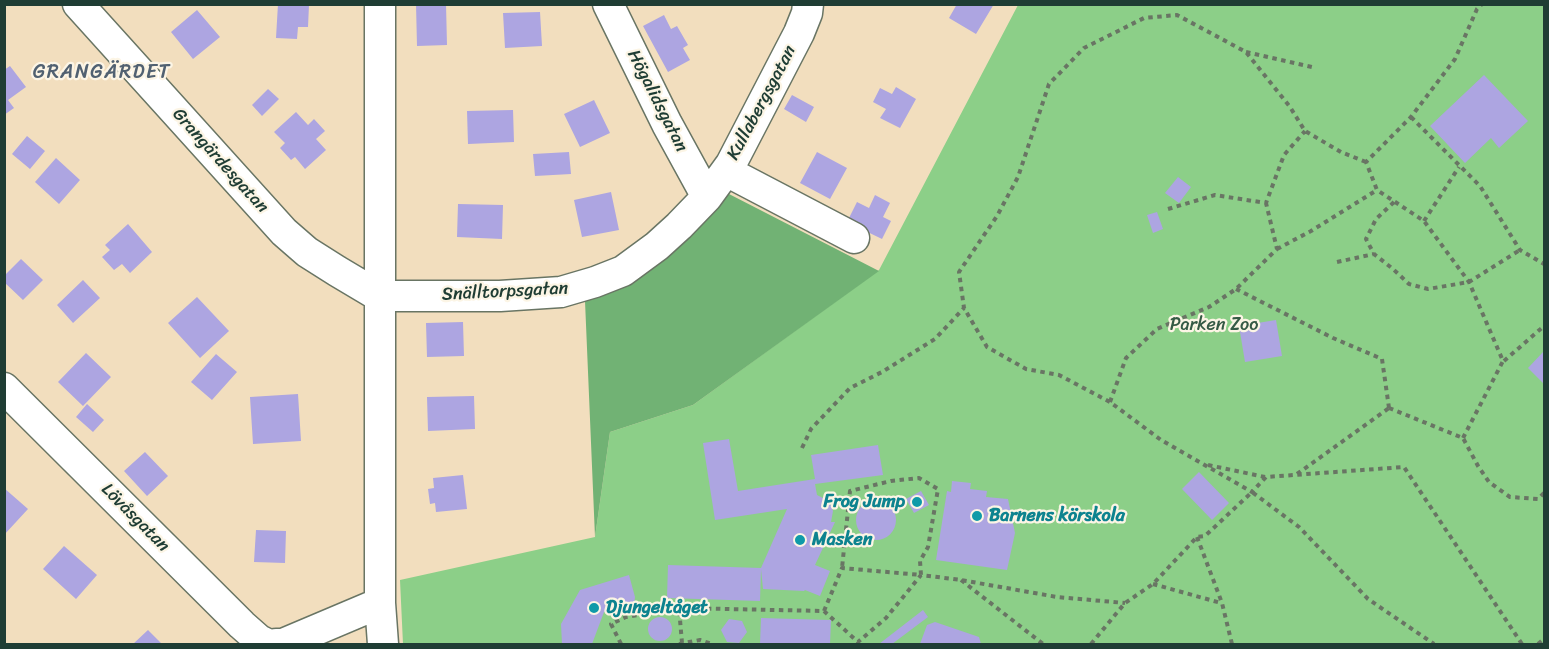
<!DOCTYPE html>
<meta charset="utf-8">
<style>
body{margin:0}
#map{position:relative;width:1549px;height:649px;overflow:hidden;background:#f2debe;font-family:Sriracha,sans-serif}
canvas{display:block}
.frame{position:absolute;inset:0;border:6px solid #1f3d34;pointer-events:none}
</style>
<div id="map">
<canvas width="1549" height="649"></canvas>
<div class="frame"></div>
</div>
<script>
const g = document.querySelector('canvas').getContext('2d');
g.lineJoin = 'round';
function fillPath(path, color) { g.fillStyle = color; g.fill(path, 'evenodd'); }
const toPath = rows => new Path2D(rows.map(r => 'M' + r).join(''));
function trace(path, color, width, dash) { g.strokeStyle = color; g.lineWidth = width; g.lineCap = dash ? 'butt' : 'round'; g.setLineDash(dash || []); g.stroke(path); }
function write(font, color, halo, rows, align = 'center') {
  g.font = font + ' Sriracha,sans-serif'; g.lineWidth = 4.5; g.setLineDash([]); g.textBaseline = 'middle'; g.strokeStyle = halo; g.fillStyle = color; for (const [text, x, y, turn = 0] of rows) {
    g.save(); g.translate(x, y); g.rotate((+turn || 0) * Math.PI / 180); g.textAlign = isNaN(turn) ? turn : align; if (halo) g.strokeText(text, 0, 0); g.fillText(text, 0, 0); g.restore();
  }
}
fillPath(toPath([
 [1018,5,1544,5,1544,644,403,644,400,580,595,537,610,432,693,405,879,270]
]), '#8ccf88');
fillPath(toPath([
 [729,194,879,271,693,405,610,432,595,537,585,301,658,259]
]), '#71b274');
fillPath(toPath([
 [278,4,309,5,308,27,298,27,297,39,276,38],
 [416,4,446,4,447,45,417,46],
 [957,4,994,4,976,34,949,18],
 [197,10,220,37,193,59,171,32],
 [540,12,542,46,505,48,503,13],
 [664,15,671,29,677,26,688,45,683,48,690,60,668,72,643,26],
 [10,66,26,87,8,100,14,108,4,115,4,70],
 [1484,75,1528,121,1499,148,1491,138,1465,163,1430,126],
 [896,87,916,99,900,128,880,118,886,109,873,102,880,88,892,94],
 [268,89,279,99,262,116,252,105],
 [792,95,814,107,806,122,784,109],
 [594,100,610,133,580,147,564,114],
 [513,110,514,142,468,144,467,111],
 [296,112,308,125,314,119,325,131,316,139,326,150,305,169,295,157,291,160,280,148,285,143,274,132],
 [27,136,45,151,30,169,12,154],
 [569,152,571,174,535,176,533,154],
 [817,152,847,168,830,199,800,183],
 [56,158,80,180,59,204,35,182],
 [1178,177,1191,187,1179,203,1165,193],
 [611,192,619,230,582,237,574,200],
 [875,195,890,203,883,217,891,221,882,239,847,222,857,202,869,208],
 [458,204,503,205,502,239,457,237],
 [1157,212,1163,229,1153,233,1147,215],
 [128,224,152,252,130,273,122,264,114,270,102,257,110,250,105,245],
 [21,259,43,280,23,300,4,282,4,276],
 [83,280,100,298,73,323,57,305],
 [197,297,229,331,200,358,168,323],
 [1276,320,1282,356,1245,362,1239,326],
 [463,322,464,356,427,357,426,323],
 [1544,351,1544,384,1528,368],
 [86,353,111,377,83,406,58,382],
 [216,354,237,372,212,400,191,382],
 [298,394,301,441,253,444,250,397],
 [474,396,475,429,428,431,427,397],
 [87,404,104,420,93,432,76,417],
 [729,439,738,491,815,479,811,455,878,445,883,475,815,484,817,495,829,501,833,511,831,522,835,522,815,565,830,571,820,596,805,590,804,591,763,589,761,569,760,601,667,598,668,565,761,568,787,509,715,520,703,443],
 [145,452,168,476,147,496,124,471],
 [1199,472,1229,503,1212,520,1182,489],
 [463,475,467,509,436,512,435,503,430,504,428,489,434,488,433,478],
 [952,481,971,483,970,489,987,491,986,497,1008,499,1015,533,1007,570,936,560,947,491,951,492],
 [4,488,28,509,4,535],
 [921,491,929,505,914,513,906,499],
 '856 520a20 20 0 1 1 40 0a20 20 0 1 1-40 0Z',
 [256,530,286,531,285,563,254,562],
 [64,546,97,575,76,599,43,569],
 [629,575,635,597,634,604,604,612,592,644,562,644,561,624,580,590],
 [923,610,928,617,892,644,879,644],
 '648 629a12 12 0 1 1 24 0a12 12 0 1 1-24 0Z',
 [761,618,831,620,830,644,760,644],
 [729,619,742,621,747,632,739,643,727,642,721,630],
 [935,622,979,637,981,644,920,644,927,625],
 [148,630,162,644,133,644]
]), '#ada5e1');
const minor = toPath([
 [78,4,284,232,307,252,337,271,379,296],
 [380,4,380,603,383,644],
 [608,4,667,124,707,197],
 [726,171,854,238],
 [379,296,500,296,561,292,595,282,623,271,657,246,679,226,707,197,731,164,799,33,807,13,808,4],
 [4,388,242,625,259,640,267,644],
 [276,644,283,644,380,603]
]);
trace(minor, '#697564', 33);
trace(toPath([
 [1544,4,1544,5],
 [1246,52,1316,68],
 [1411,117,1480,186,1520,250,1544,264],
 [1366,162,1341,152,1305,131,1290,107,1246,52,1177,15,1144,18,1084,48,1049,84,1018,177,997,216,959,272,964,308,987,347,1026,369,1059,375,1110,402,1161,440,1252,492,1266,477,1404,467,1522,644],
 [1394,202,1376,219,1366,239,1374,254,1393,269,1409,284,1428,289,1469,282,1520,250],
 [1168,209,1215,195,1266,203,1284,155,1305,131],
 [1424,221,1459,167],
 [1277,249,1311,231,1377,190],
 [1337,262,1374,254],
 [1236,289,1333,338,1382,359,1389,408],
 [1504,361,1544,326],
 [1110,402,1126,358,1157,329,1209,307,1236,289,1277,249,1266,203],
 [1389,408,1463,438,1478,466,1489,482,1510,497,1538,499,1544,493],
 [1463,438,1503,361,1469,282,1424,221,1377,190,1366,162,1411,117,1455,59,1477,9,1482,4],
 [802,448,811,429,850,388,882,372,935,339,964,308],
 [1208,465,1265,477],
 [1297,474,1389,408],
 [1197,537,1222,603,1232,644],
 [961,580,1043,644],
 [1153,584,1221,603],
 [824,611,842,568,921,575,920,561,928,547,938,489,919,478,891,481,850,491,842,568],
 [682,643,679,608,824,611,858,642,886,618,921,575,961,580,1057,597,1125,603],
 [621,644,611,624,626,617,679,608],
 [679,644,700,640,712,644],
 [1091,644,1125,603,1153,584,1197,537,1205,536,1252,492,1299,527,1368,599,1434,644],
 [1538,644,1544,639]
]), '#697564', 4, [4.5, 4.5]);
trace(minor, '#fff', 30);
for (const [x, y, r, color] of [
 [917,502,6,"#0f9aa8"],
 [977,516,6,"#0f9aa8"],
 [800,540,6,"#0f9aa8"],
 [594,608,6,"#0f9aa8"]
]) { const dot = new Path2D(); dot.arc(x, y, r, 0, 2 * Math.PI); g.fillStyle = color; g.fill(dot); trace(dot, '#fcf5e5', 2); }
write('18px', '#1f3d34', '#fcf5e5', [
 ["Högalidsgatan",657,101,63],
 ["Kullabergsgatan",762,103,-62],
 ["Grangärdesgatan",220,161,48],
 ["Snälltorpsgatan",505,292,-3],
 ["Lövåsgatan",135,518,45]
]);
write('18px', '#355a45', '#fcf5e5', [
 ["Parken Zoo",1214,325]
]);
write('bold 18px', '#0d838f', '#fcf5e5', [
 ["Frog Jump",905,502,"right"],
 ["Barnens körskola",989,516],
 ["Masken",812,540],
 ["Djungeltåget",606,608]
], 'left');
g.letterSpacing = '1.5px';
write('20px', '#516171', '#fcf5e5', [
 ["GRANGÄRDET",102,73]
]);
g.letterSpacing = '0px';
</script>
